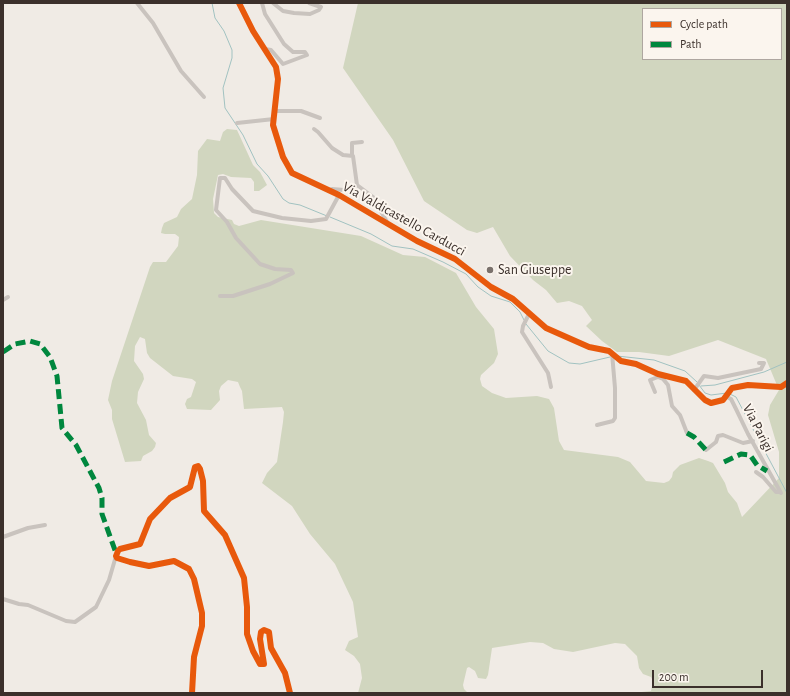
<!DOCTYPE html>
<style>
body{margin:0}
#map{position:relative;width:790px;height:696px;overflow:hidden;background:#f0ebe5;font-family:"Alegreya Sans",sans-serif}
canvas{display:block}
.frame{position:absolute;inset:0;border:4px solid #3b302b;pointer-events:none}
.legend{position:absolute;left:642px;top:8px;width:140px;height:52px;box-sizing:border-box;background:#fbf5ee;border:1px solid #aea6a0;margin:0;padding:5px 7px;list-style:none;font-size:12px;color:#3b302b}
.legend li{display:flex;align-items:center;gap:8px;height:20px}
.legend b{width:20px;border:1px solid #aea6a0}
.scale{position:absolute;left:652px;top:670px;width:111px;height:18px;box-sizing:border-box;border:2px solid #3b302b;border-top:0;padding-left:5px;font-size:12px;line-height:14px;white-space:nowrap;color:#3b302b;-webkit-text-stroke:3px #fbf5ee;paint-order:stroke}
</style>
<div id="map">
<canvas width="790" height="696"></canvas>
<div class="frame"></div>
<ul class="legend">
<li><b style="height:5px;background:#e8590c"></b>Cycle path</li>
<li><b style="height:5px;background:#00873e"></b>Path</li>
</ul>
<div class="scale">200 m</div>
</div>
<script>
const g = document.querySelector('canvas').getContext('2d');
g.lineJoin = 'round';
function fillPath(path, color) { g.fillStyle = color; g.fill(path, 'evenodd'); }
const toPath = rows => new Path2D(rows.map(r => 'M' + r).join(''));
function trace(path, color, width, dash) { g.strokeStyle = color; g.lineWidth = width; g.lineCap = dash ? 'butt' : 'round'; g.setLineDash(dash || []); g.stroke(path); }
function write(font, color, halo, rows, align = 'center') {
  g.font = font + ' "Alegreya Sans",sans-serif'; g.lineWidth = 4; g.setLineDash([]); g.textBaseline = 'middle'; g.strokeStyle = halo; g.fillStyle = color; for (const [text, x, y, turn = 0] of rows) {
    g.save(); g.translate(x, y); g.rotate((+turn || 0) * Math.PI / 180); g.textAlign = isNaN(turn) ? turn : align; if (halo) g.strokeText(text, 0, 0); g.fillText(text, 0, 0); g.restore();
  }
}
fillPath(toPath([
 [358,3,787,3,787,693,632,693,651,691,653,681,651,677,643,674,639,668,637,656,625,644,615,643,573,652,554,649,543,643,530,642,492,648,488,675,486,679,478,678,475,671,469,667,467,668,463,685,464,689,468,693,358,693,362,678,360,664,354,656,345,650,349,641,358,637,353,602,335,564,310,534,292,506,262,483,267,473,277,462,283,422,284,412,282,407,244,409,242,391,240,387,238,382,228,380,221,386,219,391,220,400,211,410,187,409,185,404,187,399,191,397,196,382,192,379,173,376,150,358,147,353,145,339,140,337,135,346,134,361,143,374,144,379,138,392,137,403,146,420,149,435,156,443,155,447,152,451,143,456,141,461,125,462,112,419,112,410,108,400,112,381,150,267,153,262,166,262,178,246,179,237,175,234,165,234,161,233,162,228,164,223,177,217,181,209,192,199,197,175,198,151,207,139,220,141,223,132,227,129,237,130,253,165,260,172,267,185,259,191,254,191,254,182,251,178,231,177,223,174,218,175,213,199,214,213,218,217,232,220,234,224,239,226,261,220,361,236,403,255,425,257,456,273,476,307,494,329,498,354,494,363,481,375,480,379,482,386,492,393,506,398,537,396,549,399,554,408,559,441,564,450,618,457,630,462,646,481,664,483,669,481,672,477,673,472,680,465,699,458,708,461,713,463,725,483,728,492,737,503,742,517,779,478,779,452,768,415,770,405,779,390,766,359,718,340,669,356,639,352,617,352,602,341,586,326,592,320,582,306,569,301,557,303,546,290,533,280,510,256,493,227,477,233,467,230,424,201,393,140,343,68],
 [643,9,781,9,781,59,643,59]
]), '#d1d6bf');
trace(toPath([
 [212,3,215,18,224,31,232,50,232,58,223,88,225,108,243,135,257,164,268,176,283,199,289,203,300,205,327,216],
 [330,217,371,234,392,246,413,249,443,262,466,274,478,287,491,296,510,302,520,312,524,320],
 [526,324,548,351,569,363,580,364,610,357],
 [617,356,654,360,685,371,697,382],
 [699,385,705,393,711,395,727,393],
 [701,386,715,385,764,372,787,362],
 [730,394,736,397,787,493]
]), '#a1c2c1', 1);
trace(toPath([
 [137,3,153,23,181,71,204,97],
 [239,3,253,31,276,67,278,79,273,125,283,157,292,173,339,195,417,241,455,259,491,287,513,299,546,328,589,347,609,351,621,361,636,364,658,374,686,381,705,400,711,403,723,400,732,388,748,385,781,387,787,383],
 [262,3,265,14,284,44,293,52,305,52,307,55,283,64,271,50,265,49],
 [273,3,283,11,294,13,310,14,319,10,321,7,309,3],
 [275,111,301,111,320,118],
 [237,123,274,119],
 [314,129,318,132,332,148,343,155,353,156,357,185,373,197,387,222],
 [352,155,352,143,362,142],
 [330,191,332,189,344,190,357,185],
 [220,296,233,296,270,284,293,273,291,270,275,269,260,264,236,238,227,222,216,210,220,178,225,178,232,189,253,211,282,218,311,221,326,219,339,195],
 [3,300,8,297],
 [529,314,523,326,522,332,548,373,551,387],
 [658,377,663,379,668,385,672,406,680,415,687,433],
 [694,390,704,376,718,378,761,369,764,363,759,363],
 [655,392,650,380,658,377],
 [727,397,731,399,736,409,748,434,781,493],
 [597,425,613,421,615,418,615,388,612,353],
 [706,450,716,442,718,436,723,435,743,443,753,441],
 [756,472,763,477,776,492,779,492],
 [3,537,28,528,45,525],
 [3,599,19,604,28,605,66,621,75,622,96,607,109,580,116,556],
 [192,693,194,657,202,626,202,613,194,579,189,569,174,561,149,566,130,562,117,558,116,556,118,551,120,549,140,544,150,519,170,498,190,487,195,467,198,466,200,469,203,481,204,511,225,535,244,578,247,607,247,634,253,651,260,664,264,664,260,639,261,632,264,630,269,632,271,648,285,673,290,693]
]), '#c9c3be', 4);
trace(toPath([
 [3,352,15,344,30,341,40,344,50,357,57,376,62,428,76,445,99,488,102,498,102,514,116,553],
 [687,433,694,437,706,450],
 [724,462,741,454,750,455,757,465,767,471]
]), '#00873e', 5, [10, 5]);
trace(toPath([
 [239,3,253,31,276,67,278,79,273,125,283,157,292,173,339,195,417,241,455,259,491,287,513,299,546,328,589,347,609,351,621,361,636,364,658,374,686,381,705,400,711,403,723,400,732,388,748,385,781,387,787,383],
 [192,693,194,657,202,626,202,613,194,579,189,569,174,561,149,566,130,562,117,558,116,556,118,551,120,549,140,544,150,519,170,498,190,487,195,467,198,466,200,469,203,481,204,511,225,535,244,578,247,607,247,634,253,651,260,664,264,664,260,639,261,632,264,630,269,632,271,648,285,673,290,693]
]), '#e8590c', 6);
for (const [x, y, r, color] of [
 [490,270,4,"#7a716c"]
]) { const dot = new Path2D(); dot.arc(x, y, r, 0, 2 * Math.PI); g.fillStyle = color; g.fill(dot); trace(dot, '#fbf5ee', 1.5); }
write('14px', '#3b302b', '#fbf5ee', [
 ["Via Valdicastello Carducci",404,219,29],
 ["Via Parigi",758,428,63]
]);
write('14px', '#3b302b', '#fbf5ee', [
 ["San Giuseppe",498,270]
], 'left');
</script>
